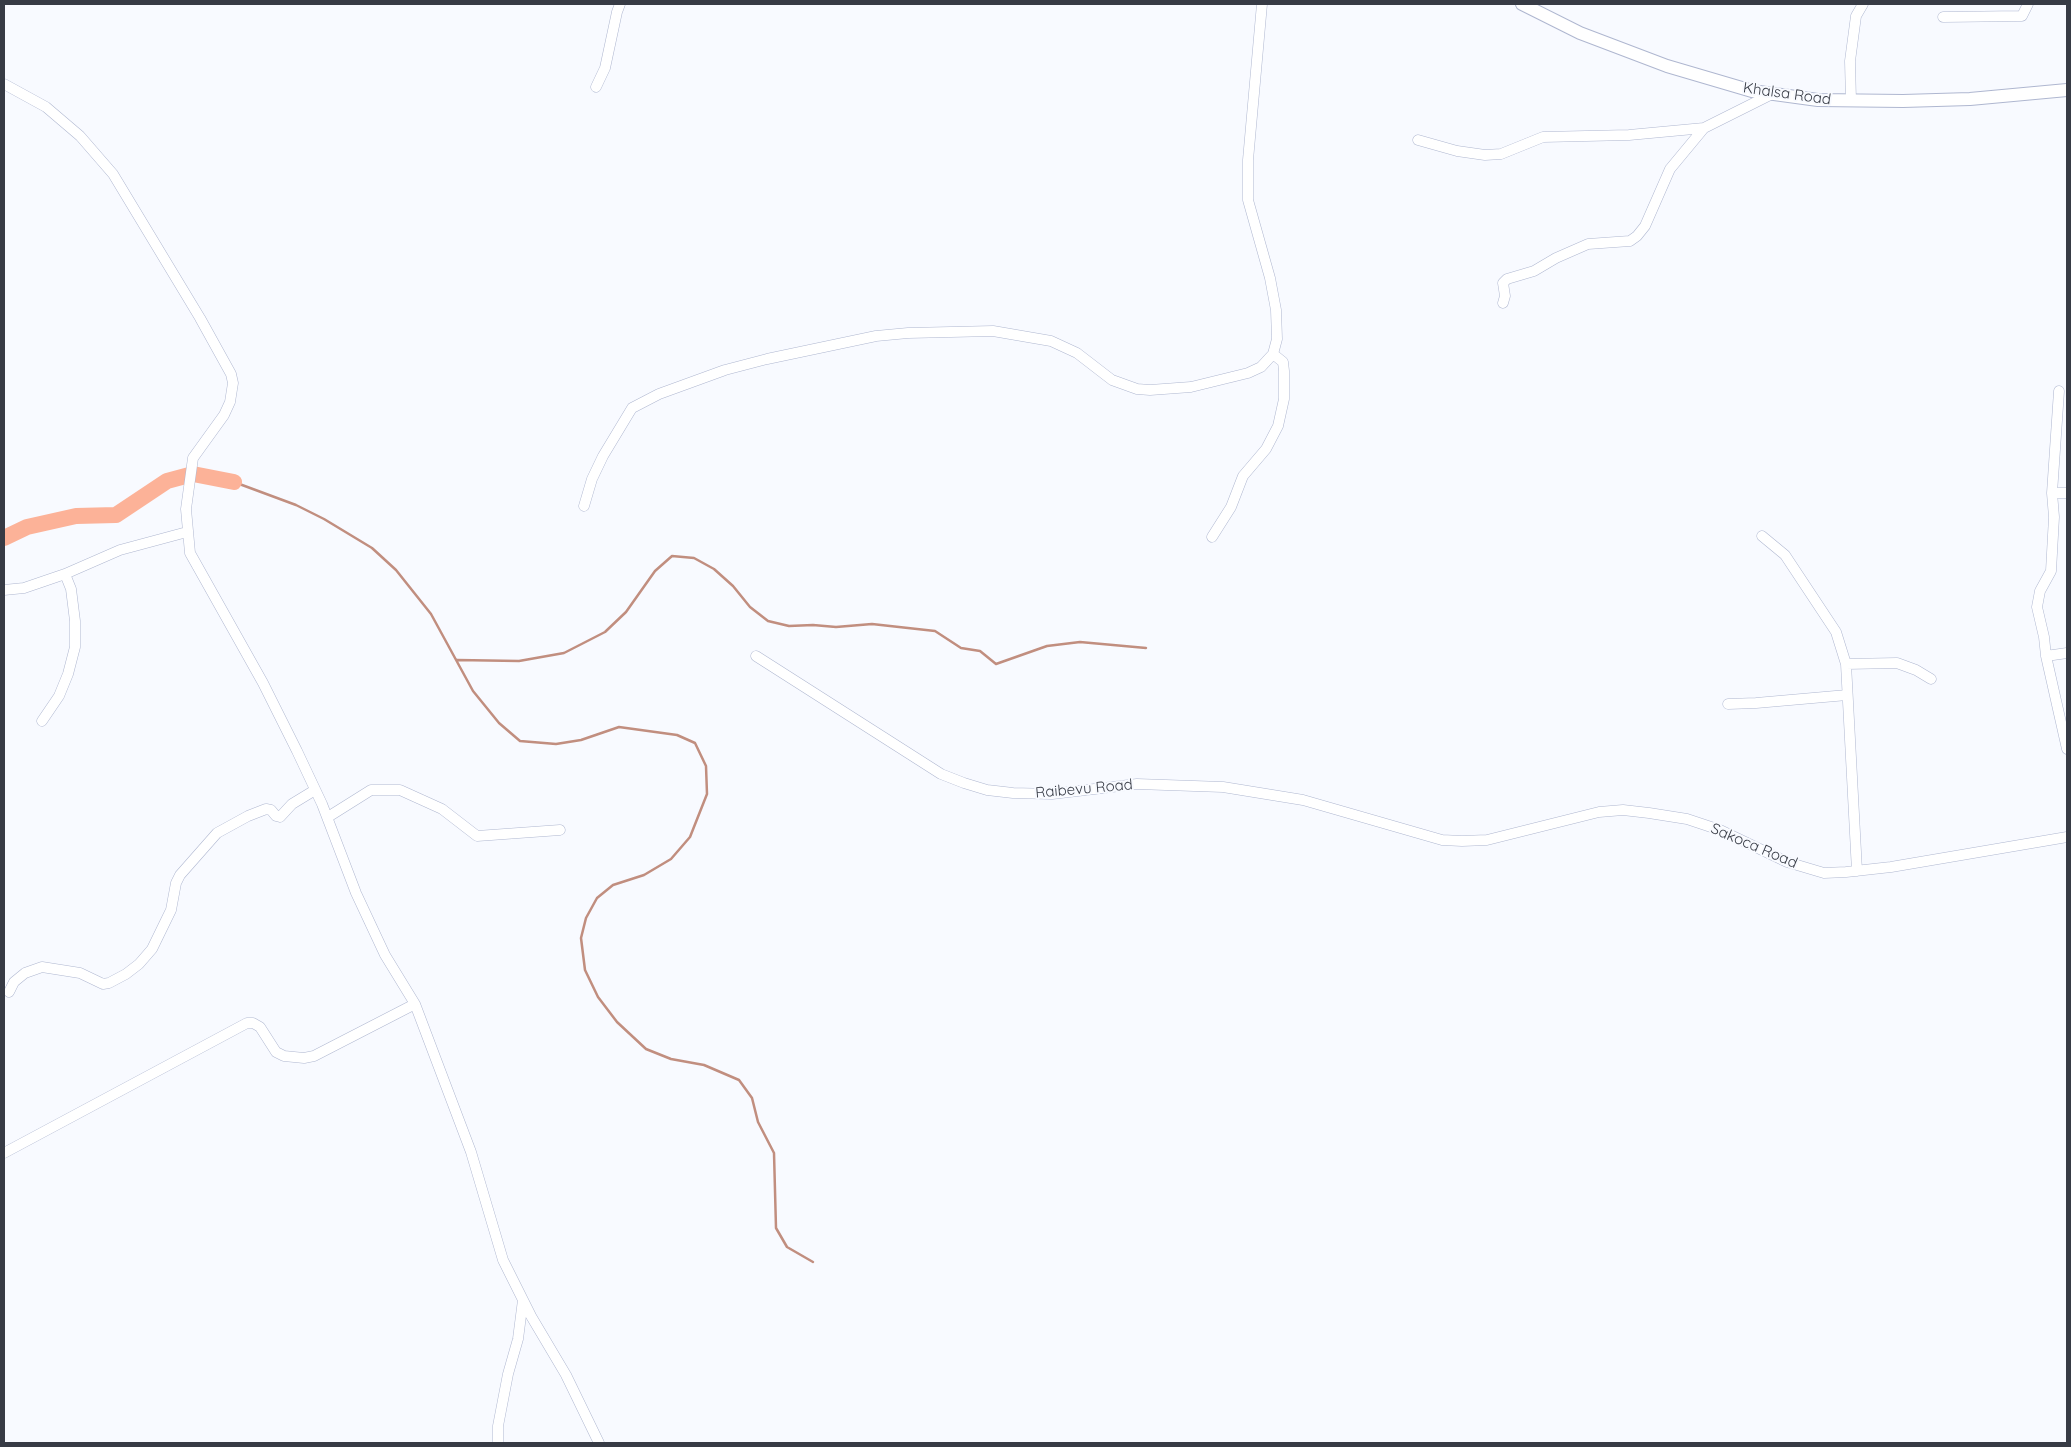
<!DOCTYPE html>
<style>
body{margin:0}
#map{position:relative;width:2071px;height:1447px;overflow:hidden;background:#f8faff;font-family:Quicksand,sans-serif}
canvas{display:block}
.frame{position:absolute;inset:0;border:5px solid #373b45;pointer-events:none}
</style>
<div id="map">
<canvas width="2071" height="1447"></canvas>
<div class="frame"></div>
</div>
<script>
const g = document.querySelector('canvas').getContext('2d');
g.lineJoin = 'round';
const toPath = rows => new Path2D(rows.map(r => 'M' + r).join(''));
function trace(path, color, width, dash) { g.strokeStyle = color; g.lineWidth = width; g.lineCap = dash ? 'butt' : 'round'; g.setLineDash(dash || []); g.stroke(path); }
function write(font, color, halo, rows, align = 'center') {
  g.font = font + ' Quicksand,sans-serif'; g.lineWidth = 4; g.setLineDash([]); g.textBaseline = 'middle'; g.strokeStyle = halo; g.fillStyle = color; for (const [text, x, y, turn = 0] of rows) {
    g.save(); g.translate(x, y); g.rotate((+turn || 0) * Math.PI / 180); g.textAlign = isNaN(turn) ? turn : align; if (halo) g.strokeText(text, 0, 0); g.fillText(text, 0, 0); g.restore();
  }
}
trace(toPath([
 [234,482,296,505,324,519,372,548,396,570,431,614,473,691,499,723,520,741,556,744,581,740,619,727,677,735,695,743,706,766,707,794,690,837,671,859,644,875,613,885,597,898,586,918,581,938,585,970,598,997,617,1022,646,1049,671,1059,704,1065,739,1080,752,1098,758,1122,774,1153,776,1228,787,1247,813,1262],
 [457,660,519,661,564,653,605,632,626,612,655,571,672,556,694,558,714,569,733,586,750,607,768,621,789,626,813,625,836,627,872,624,935,631,961,648,980,651,996,664,1047,646,1080,642,1146,648]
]), '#c18e7f', 2.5);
trace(toPath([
 [4,538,27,527,76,516,116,515,167,481,193,474,234,482]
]), '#fcb298', 16);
const minor = toPath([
 [1943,17,2022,16,2028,4],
 [4,84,46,107,80,136,113,174,200,318,231,374,233,383,230,402,224,415,193,458,186,509,190,553,263,683,297,751,322,804,356,893,385,955,415,1004,471,1152,503,1260,531,1316,566,1375,599,1443],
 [596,87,605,68,617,12,620,4],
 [1851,101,1850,61,1856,16,1863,4],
 [1418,140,1457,151,1485,155,1501,154,1543,137,1629,135,1704,128],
 [1503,303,1505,296,1503,283,1507,279,1534,271,1556,258,1588,244,1630,241,1637,236,1645,226,1670,169,1704,128,1772,94],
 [2059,391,2052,493,2054,517,2051,571,2040,591,2037,607,2044,637,2046,656,2067,749],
 [2052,493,2067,493],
 [584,506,592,479,603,456,632,408,659,394,725,370,767,359,876,336,908,333,993,331,1051,341,1077,353,1112,380,1137,389,1150,390,1191,387,1248,373,1261,367,1273,354,1277,339,1276,310,1270,278,1248,200,1248,160,1262,4],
 [1762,536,1785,555,1836,632,1846,664,1857,871],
 [1212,537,1231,507,1243,476,1266,449,1278,426,1284,399,1284,371,1283,362,1273,354],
 [4,590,24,588,65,574,120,550,187,532],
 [756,656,941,774,964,783,987,790,1013,793,1052,794,1137,784,1223,787,1303,800,1442,840,1462,841,1487,840,1599,812,1623,810,1649,813,1687,819,1720,830,1787,862,1824,873,1846,872,1891,867,2067,837],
 [2046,656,2067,653],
 [1846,664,1897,663,1916,670,1931,679],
 [1728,704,1756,703,1847,695],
 [42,721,59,696,68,674,75,647,75,621,71,589,65,574],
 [328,817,371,790,400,790,442,809,477,836,560,830],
 [9,992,14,982,25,973,42,967,80,973,103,984,109,983,126,974,139,964,152,949,171,910,176,883,180,875,217,833,248,816,266,809,271,810,276,816,280,817,292,804,315,790],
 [4,1153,247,1023,253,1023,260,1027,276,1052,284,1056,304,1058,314,1056,415,1004],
 [498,1443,498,1426,508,1374,518,1339,523,1300]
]);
const major = toPath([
 [1522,4,1580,33,1667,66,1752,91,1818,100,1903,101,1970,99,2067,90]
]);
trace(minor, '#afb7d0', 11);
trace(major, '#afb7d0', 14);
trace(minor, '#fff', 10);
trace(major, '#fff', 12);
write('15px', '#373b45', '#f8faff', [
 ["Khalsa Road",1787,94,8],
 ["Raibevu Road",1084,789,-5],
 ["Sakoca Road",1754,846,23]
]);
</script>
